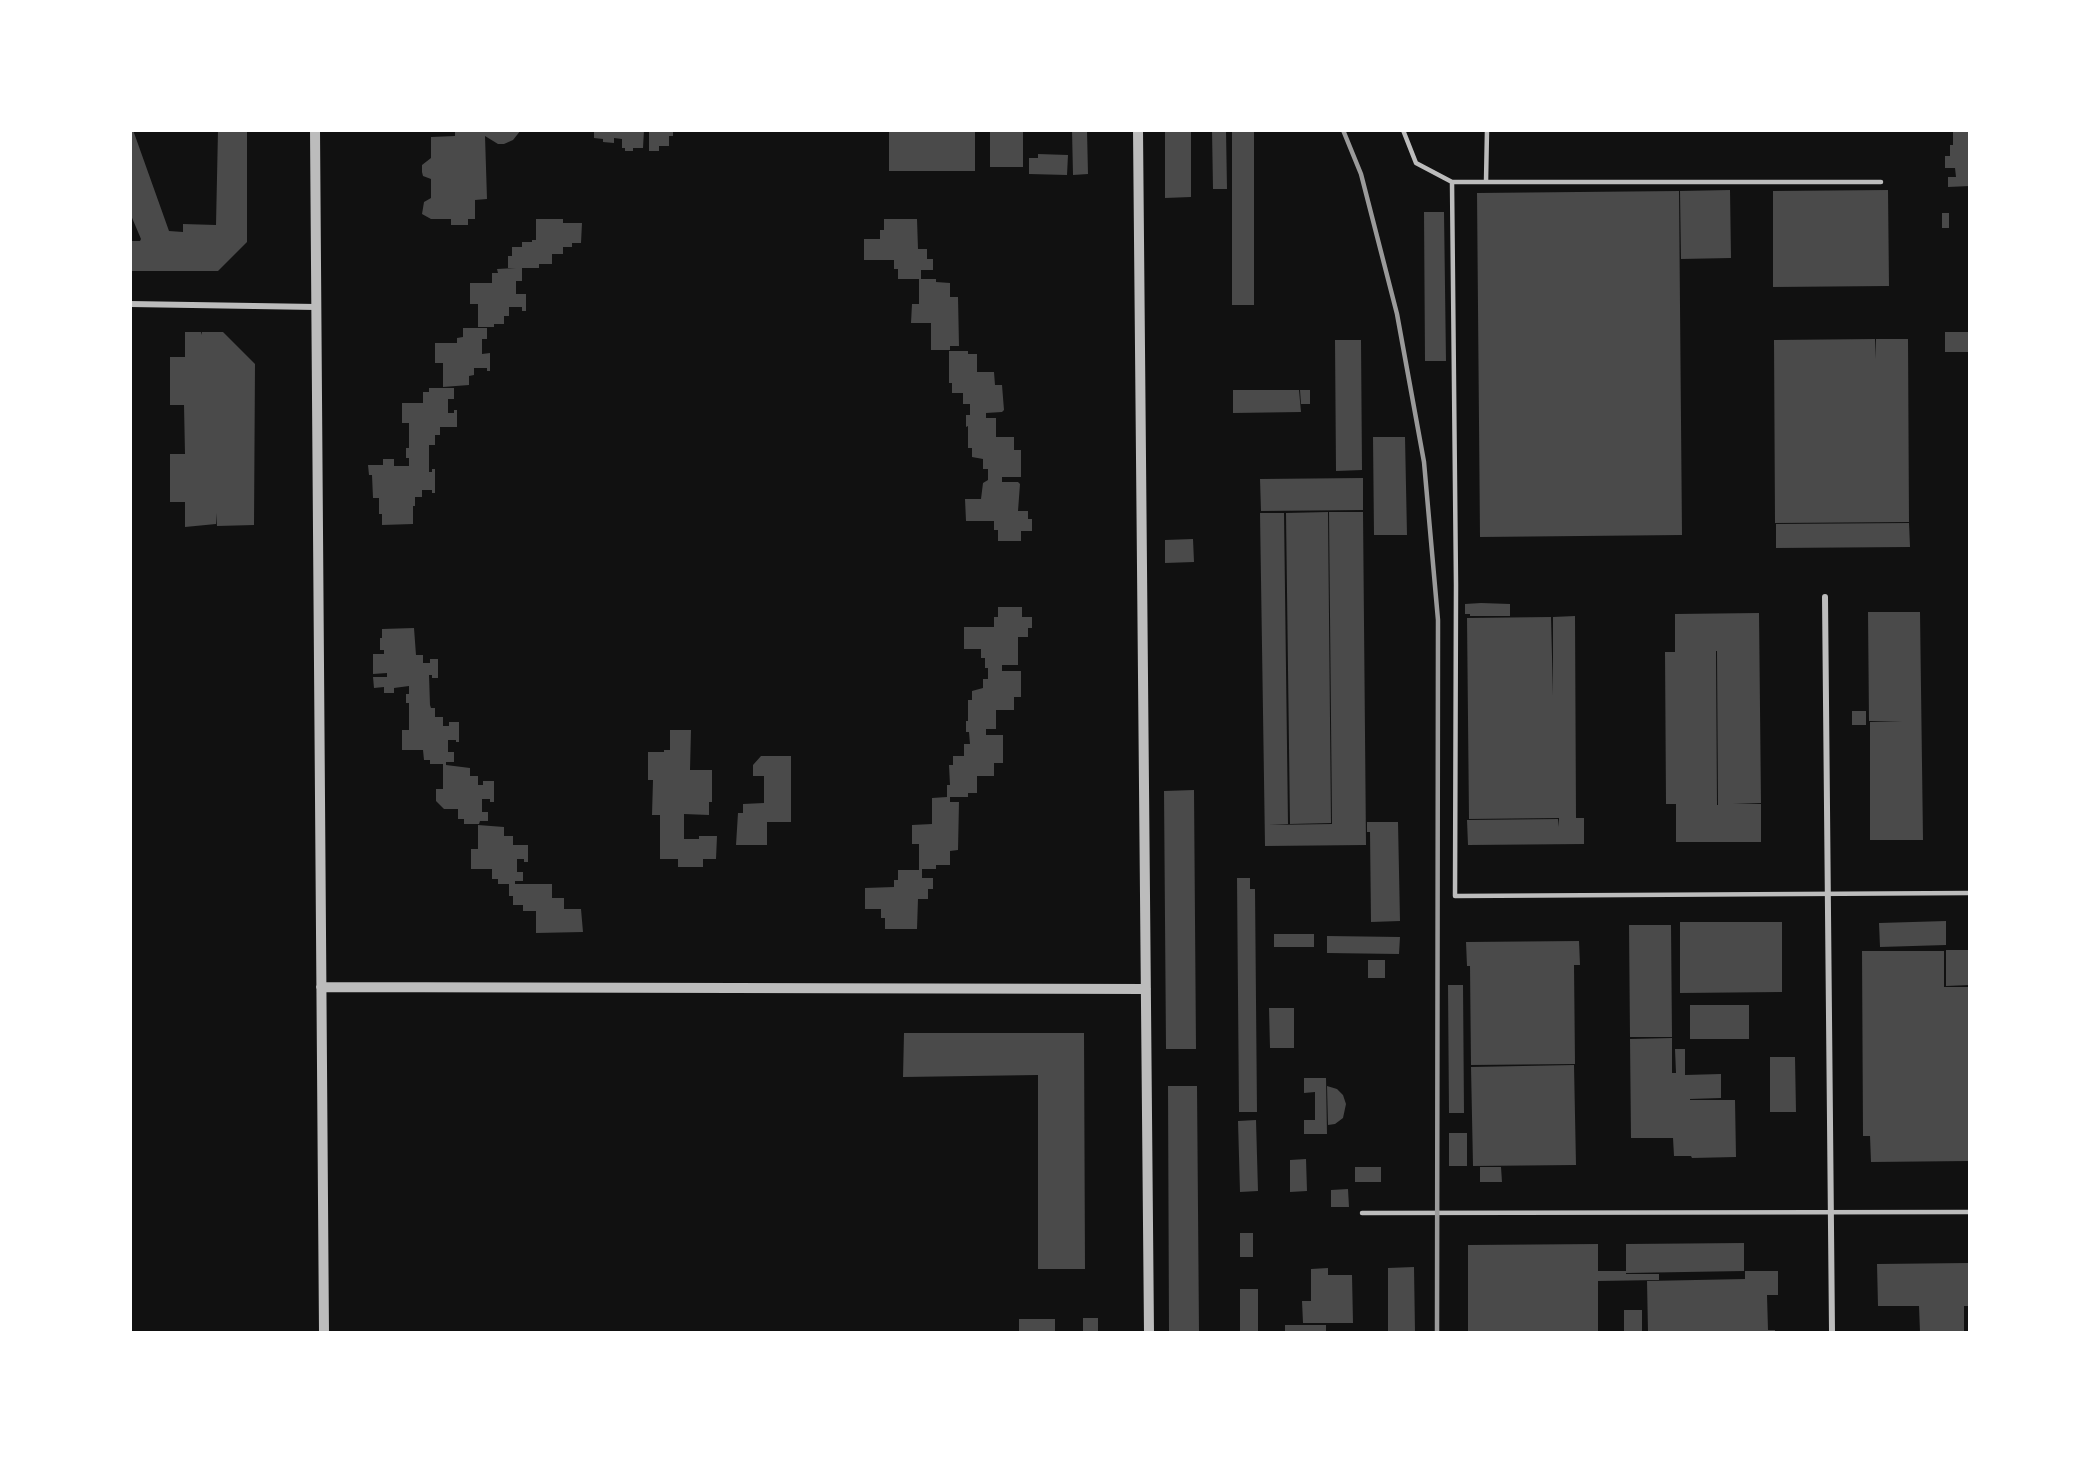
<!DOCTYPE html>
<style>
body{margin:0}
#map{position:relative;width:2100px;height:1463px;overflow:hidden;background:#111;font-family:"PT Sans",sans-serif}
canvas{display:block}
.frame{position:absolute;inset:0;border:132px solid #fff;pointer-events:none}
</style>
<div id="map">
<canvas width="2100" height="1463"></canvas>
<div class="frame"></div>
</div>
<script>
const g = document.querySelector('canvas').getContext('2d');
g.lineJoin = 'round';
function fillPath(path, color) { g.fillStyle = color; g.fill(path, 'evenodd'); }
const toPath = rows => new Path2D(rows.map(r => 'M' + r).join(''));
function trace(path, color, width, dash) { g.strokeStyle = color; g.lineWidth = width; g.lineCap = dash ? 'butt' : 'round'; g.setLineDash(dash || []); g.stroke(path); }
fillPath(toPath([
 [130,130,133,130,169,231,183,232,183,224,216,225,218,130,247,130,247,242,218,271,130,271,130,241,140,241,141,239,130,213],
 [455,130,521,130,513,140,504,144,498,144,485,136,487,199,475,200,475,219,468,219,468,225,451,225,451,219,431,219,422,214,424,202,431,198,431,179,423,176,422,172,422,165,431,158,431,137,455,136],
 [594,130,644,130,643,148,633,148,633,151,625,151,625,148,622,148,622,139,614,138,614,143,603,142,603,139,594,138],
 [649,130,673,130,673,136,669,136,669,146,659,146,659,151,649,151],
 [889,130,975,130,975,171,889,171],
 [990,130,1023,130,1023,167,990,167],
 [1072,130,1087,130,1088,174,1073,175],
 [1165,130,1191,130,1191,197,1165,198],
 [1212,130,1226,130,1227,189,1213,189],
 [1232,130,1254,130,1254,305,1232,305],
 [1953,130,1970,130,1970,186,1948,187,1948,177,1956,177,1955,168,1945,168,1945,156,1950,156,1950,145,1953,145],
 [1038,154,1068,155,1067,175,1029,174,1029,158,1038,158],
 [1730,190,1731,258,1681,259,1680,191],
 [1888,190,1889,286,1773,287,1773,191],
 [1679,191,1682,535,1480,537,1477,193],
 [1424,212,1444,212,1446,361,1425,361],
 [1942,213,1949,213,1949,228,1942,228],
 [536,219,563,219,563,223,582,223,581,243,572,243,572,247,563,247,563,254,552,254,552,264,539,264,539,268,522,268,522,281,516,281,516,294,526,294,526,311,522,311,522,307,509,307,509,316,504,316,504,324,494,324,494,327,478,327,478,304,470,304,470,283,492,283,492,273,498,273,497,269,516,268,508,268,508,256,512,256,512,247,522,247,522,242,532,242,532,240,536,240],
 [884,219,917,219,918,249,927,249,927,259,933,259,933,270,921,270,921,279,936,279,936,282,950,283,950,297,958,297,959,346,950,346,950,350,931,350,931,323,911,323,912,304,919,304,919,279,898,279,898,269,894,269,894,260,864,260,864,239,880,239,880,230,884,230],
 [463,328,487,328,487,339,482,339,482,354,490,353,490,371,487,371,487,368,474,368,474,375,469,376,469,385,443,387,443,363,435,363,435,343,457,343,457,338,463,337],
 [185,332,201,332,201,335,202,332,223,332,255,364,254,525,217,526,216,513,216,524,185,527,185,502,170,502,170,454,185,454,184,405,170,405,170,357,185,357],
 [1945,332,1970,332,1970,352,1945,352],
 [1875,339,1875,359,1876,339,1908,339,1909,522,1775,523,1774,340],
 [1335,340,1361,340,1362,470,1336,471],
 [949,351,968,351,968,354,977,354,977,372,994,372,995,385,1002,385,1004,410,1002,412,986,413,986,418,996,418,996,437,1014,437,1014,450,1021,450,1021,477,1002,477,1002,482,1018,482,1020,484,1018,511,1028,511,1028,519,1032,519,1032,531,1021,531,1021,541,998,541,998,530,994,530,994,521,966,521,965,499,981,499,983,483,988,480,988,469,983,469,983,459,972,457,972,448,968,448,968,426,966,427,966,415,970,415,970,404,963,404,963,393,952,393,952,383,949,383],
 [429,388,454,388,454,399,448,399,448,413,454,413,454,410,457,410,457,427,440,427,440,435,435,435,435,445,429,445,429,472,432,472,432,469,435,469,435,493,432,493,432,490,422,490,422,497,415,497,415,506,413,506,413,524,382,525,382,514,379,514,379,498,373,498,372,475,369,475,368,465,383,465,383,459,394,459,394,466,409,466,409,458,406,458,406,448,409,448,409,423,402,423,402,403,423,403,423,392,429,392],
 [1233,390,1299,390,1301,412,1233,413],
 [1300,390,1310,390,1310,404,1301,404],
 [1373,437,1405,437,1407,535,1374,535],
 [1363,478,1363,510,1261,511,1260,479],
 [1328,512,1331,823,1290,824,1286,513],
 [1329,512,1363,512,1366,845,1265,846,1260,513,1284,513,1288,824,1269,825,1332,824],
 [1909,523,1910,547,1776,548,1776,524],
 [1193,539,1194,562,1165,563,1165,540],
 [1481,603,1510,604,1510,616,1470,616,1470,614,1465,614,1465,604],
 [998,607,1022,607,1022,617,1032,617,1032,628,1028,628,1028,637,1018,637,1018,665,1002,665,1002,671,1021,671,1021,697,1014,697,1014,710,996,710,996,729,986,729,986,735,1003,735,1003,763,994,763,994,776,977,776,977,793,968,793,968,797,950,797,950,802,959,802,958,850,950,851,950,865,936,865,936,869,922,869,922,878,933,878,933,889,928,889,928,899,918,899,917,929,885,929,885,918,881,918,881,909,865,909,865,888,894,887,894,880,898,880,898,870,919,870,919,844,912,844,912,825,932,824,932,798,947,797,947,785,950,785,949,765,953,765,953,756,964,756,964,744,970,744,969,732,966,732,966,721,968,721,968,700,972,700,972,691,983,688,983,679,988,679,988,668,985,668,985,658,981,658,981,649,964,649,964,627,994,627,994,617,998,617],
 [1868,612,1920,612,1923,840,1870,840,1870,722,1902,721,1869,721],
 [1759,613,1761,803,1733,804,1761,804,1761,842,1676,842,1676,804,1666,804,1665,652,1675,652,1675,614],
 [1716,651,1717,651,1718,805,1717,805],
 [1575,616,1576,818,1584,818,1584,844,1468,845,1467,820,1558,819,1559,827,1559,818,1469,819,1467,618,1551,617,1553,696,1553,617],
 [414,628,416,655,423,655,423,663,430,663,430,659,438,659,438,678,432,678,432,675,429,675,430,705,431,708,435,708,435,717,443,717,443,726,449,726,449,722,459,722,459,742,456,742,456,740,448,740,448,752,454,752,454,762,446,762,446,765,470,768,470,776,478,776,478,785,483,785,483,781,494,781,494,802,490,802,490,799,482,799,482,812,488,812,488,821,480,821,479,824,464,824,464,819,458,819,458,809,444,809,436,801,436,789,443,789,443,764,430,764,430,760,424,760,423,750,402,750,402,730,409,730,409,703,406,703,406,694,409,694,409,686,394,688,394,693,384,693,384,687,374,688,373,677,387,677,387,673,373,674,373,654,384,654,384,650,380,650,380,638,382,638,382,629],
 [1852,711,1866,711,1866,725,1852,725],
 [670,730,691,730,690,770,712,770,712,802,709,802,709,815,684,814,684,839,699,839,699,836,717,836,716,859,703,859,703,867,678,867,678,859,660,859,660,815,652,815,653,780,648,780,648,752,664,752,664,750,670,750],
 [761,756,791,756,791,822,767,822,767,845,736,845,738,813,743,813,743,804,764,803,764,776,753,776,753,765],
 [1194,790,1196,1049,1166,1049,1164,791],
 [1367,822,1398,822,1400,921,1371,922,1370,832,1367,832],
 [478,825,504,827,504,836,513,836,513,845,528,845,528,862,524,862,524,859,517,859,517,872,523,872,523,881,515,881,515,884,552,884,552,898,564,898,564,909,581,909,583,932,536,933,536,911,523,911,523,905,513,905,513,896,509,896,509,884,498,884,498,879,492,879,492,869,471,869,471,849,478,849],
 [1237,878,1250,878,1250,889,1255,889,1257,1112,1239,1112],
 [1946,921,1946,945,1880,947,1879,923],
 [1680,922,1782,922,1782,992,1680,993],
 [1629,925,1671,925,1672,1037,1630,1037],
 [1274,934,1314,934,1314,947,1274,947],
 [1327,936,1400,937,1399,954,1327,953],
 [1579,941,1580,965,1574,965,1575,1064,1471,1065,1470,966,1467,966,1466,942],
 [1946,950,1970,950,1970,985,1946,986],
 [1862,951,1944,951,1944,987,1970,987,1970,1161,1871,1162,1870,1136,1863,1136],
 [1368,960,1385,960,1385,978,1368,978],
 [1448,985,1463,985,1464,1113,1449,1113],
 [1690,1005,1749,1005,1749,1039,1690,1039],
 [1269,1008,1294,1008,1294,1048,1270,1048],
 [904,1033,1084,1033,1085,1269,1038,1269,1038,1075,903,1077],
 [1672,1038,1672,1073,1676,1073,1675,1049,1685,1049,1685,1075,1721,1074,1721,1098,1690,1099,1690,1100,1735,1100,1736,1157,1692,1158,1691,1156,1674,1156,1673,1138,1631,1138,1630,1039],
 [1770,1057,1795,1057,1796,1112,1770,1112],
 [1574,1065,1576,1165,1473,1166,1471,1067],
 [1304,1078,1326,1078,1327,1134,1304,1134,1304,1120,1315,1120,1315,1092,1304,1093],
 [1168,1086,1197,1086,1199,1332,1169,1332],
 [1327,1086,1337,1089,1343,1095,1346,1104,1343,1118,1335,1124,1328,1125],
 [1256,1120,1258,1191,1240,1192,1238,1121],
 [1449,1133,1467,1133,1467,1166,1449,1166],
 [1306,1159,1307,1191,1290,1192,1290,1160],
 [1355,1167,1381,1167,1381,1182,1355,1182],
 [1480,1167,1501,1167,1502,1182,1480,1182],
 [1348,1189,1349,1207,1331,1207,1331,1190],
 [1240,1233,1253,1233,1253,1257,1240,1257],
 [1744,1243,1744,1271,1626,1273,1626,1244],
 [1598,1244,1598,1271,1626,1271,1626,1274,1659,1274,1659,1280,1598,1281,1598,1332,1468,1332,1468,1245],
 [1968,1263,1969,1306,1964,1306,1964,1332,1920,1332,1919,1306,1878,1306,1877,1264],
 [1414,1267,1415,1332,1388,1332,1388,1268],
 [1328,1268,1328,1275,1352,1275,1353,1323,1303,1323,1302,1301,1311,1301,1311,1269],
 [1745,1271,1778,1271,1778,1295,1767,1295,1768,1330,1775,1330,1775,1332,1648,1332,1647,1281,1745,1279],
 [1240,1289,1258,1289,1258,1332,1240,1332],
 [1624,1310,1642,1310,1642,1332,1624,1332],
 [1083,1318,1098,1318,1098,1332,1083,1332],
 [1019,1319,1055,1319,1055,1332,1019,1332],
 [1285,1325,1326,1325,1326,1332,1285,1332]
]), '#4a4a4a');
trace(toPath([
 [1403,130,1416,163,1452,182],
 [1486,182,1487,130],
 [1881,182,1452,182,1456,585,1455,896,1970,893],
 [1362,1213,1970,1212]
]), '#bcbcbc', 4.5);
trace(toPath([
 [130,304,316,307],
 [1825,597,1832,1332]
]), '#bcbcbc', 6);
trace(toPath([
 [315,130,324,1332],
 [1138,130,1149,1332],
 [321,987,1146,989]
]), '#bcbcbc', 10);
trace(toPath([
 [1343,130,1361,174,1397,314,1424,462,1438,620,1437,1332]
]), '#9a9a9a', 4.5);
</script>
